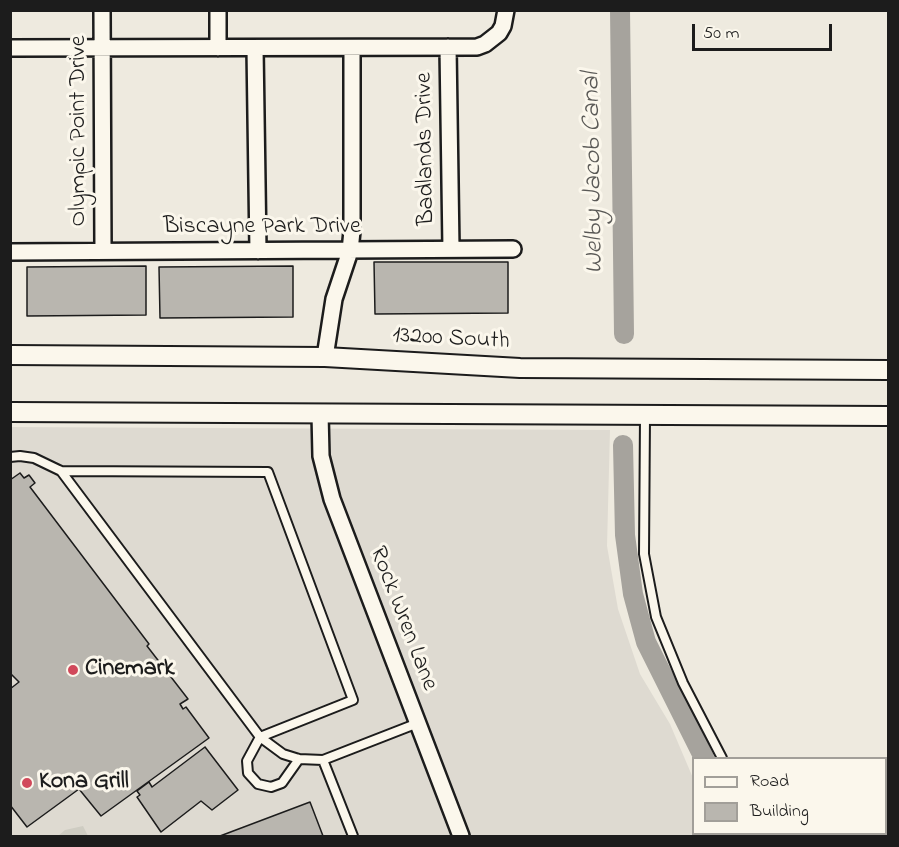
<!DOCTYPE html>
<style>
body{margin:0}
#map{position:relative;width:899px;height:847px;overflow:hidden;background:#eeeadf;font-family:"Indie Flower",sans-serif}
canvas{display:block}
.frame{position:absolute;inset:0;border:12px solid #1c1c1c;pointer-events:none}
.legend{position:absolute;left:692px;top:757px;width:195px;height:78px;box-sizing:border-box;background:#fbf7ec;border:2px solid #a29f99;margin:0;padding:8px 10px;list-style:none;font-size:18px;color:#1c1c1c}
.legend li{display:flex;align-items:center;gap:12px;height:30px}
.legend b{width:30px;border:2px solid #a29f99}
.scale{position:absolute;left:692px;top:24px;width:140px;height:27px;box-sizing:border-box;border:3px solid #1c1c1c;border-top:0;padding-left:8px;font-size:18px;line-height:21px;white-space:nowrap;color:#1c1c1c;-webkit-text-stroke:4px #fbf7ec;paint-order:stroke}
</style>
<div id="map">
<canvas width="899" height="847"></canvas>
<div class="frame"></div>
<ul class="legend">
<li><b style="height:8px;background:#fbf7ec"></b>Road</li>
<li><b style="height:16px;background:#b9b6af"></b>Building</li>
</ul>
<div class="scale">50 m</div>
</div>
<script>
const g = document.querySelector('canvas').getContext('2d');
g.lineJoin = 'round';
function fillPath(path, color) { g.fillStyle = color; g.fill(path, 'evenodd'); }
const toPath = rows => new Path2D(rows.map(r => 'M' + r).join(''));
function trace(path, color, width, dash) { g.strokeStyle = color; g.lineWidth = width; g.lineCap = dash ? 'butt' : 'round'; g.setLineDash(dash || []); g.stroke(path); }
function write(font, color, halo, rows, align = 'center') {
  g.font = font + ' "Indie Flower",sans-serif'; g.lineWidth = 6; g.setLineDash([]); g.textBaseline = 'middle'; g.strokeStyle = halo; g.fillStyle = color; for (const [text, x, y, turn = 0] of rows) {
    g.save(); g.translate(x, y); g.rotate((+turn || 0) * Math.PI / 180); g.textAlign = isNaN(turn) ? turn : align; if (halo) g.strokeText(text, 0, 0); g.fillText(text, 0, 0); g.restore();
  }
}
fillPath(toPath([
 [11,427,610,430,607,546,618,609,640,674,670,724,693,778,694,834,718,834,720,836,11,836]
]), '#dedad1');
fillPath(toPath([
 [83,826,88,836,58,836,65,830]
]), '#ceccc2');
trace(toPath([
 [620,10,624,334],
 [623,445,625,535,633,594,646,642,704,758],
 [734,834,735,836]
]), '#a6a39d', 20);
const building = toPath([
 [374,262,508,262,508,313,375,314,374,262],
 [146,266,146,315,27,316,27,267,146,266],
 [293,266,293,317,160,318,159,267,293,266],
 [20,473,24,478,29,475,35,483,30,487,149,644,147,646,188,699,180,704,183,709,186,707,209,738,101,816,79,789,27,827,10,805,10,689,19,682,10,673,10,480,20,473],
 [205,747,238,790,212,810,201,801,161,832,137,797,140,795,137,791,149,782,152,787,205,747],
 [310,802,323,836,220,836,310,802]
]);
fillPath(building, '#b9b6af');
trace(building, '#1c1c1c', 1.5);
const service = toPath([
 [645,416,644,554,656,617,683,683,722,758],
 [10,457,20,456,34,458,61,471,268,472,353,700,260,737,61,471],
 [299,759,282,783,271,787,258,784,248,773,247,761,260,737,283,754,299,759,323,760,353,836],
 [323,760,418,723],
 [755,834,756,836]
]);
const minor = toPath([
 [102,10,103,251],
 [218,10,218,48],
 [448,47,451,249],
 [10,48,477,47,485,44,499,33,503,26,506,10],
 [255,48,258,251],
 [10,252,513,249],
 [325,357,334,299,350,251,352,231,352,48],
 [320,413,321,456,332,499,461,836]
]);
const tertiary = toPath([
 [10,355,325,357,520,368,888,370],
 [10,412,888,416]
]);
trace(service, '#1c1c1c', 12);
trace(minor, '#1c1c1c', 20);
trace(tertiary, '#1c1c1c', 22);
trace(service, '#fbf7ec', 8);
trace(minor, '#fbf7ec', 15);
trace(tertiary, '#fbf7ec', 18);
for (const [x, y, r, color] of [
 [73,670,6,"#d1495b"],
 [27,783,6,"#d1495b"]
]) { const dot = new Path2D(); dot.arc(x, y, r, 0, 2 * Math.PI); g.fillStyle = color; g.fill(dot); trace(dot, '#fbf7ec', 2); }
write('24px', '#1c1c1c', '#fbf7ec', [
 ["Olympic Point Drive",80,131,-90],
 ["Badlands Drive",427,149,-91],
 ["Biscayne Park Drive",262,228],
 ["13200 South",451,340,3],
 ["Rock Wren Lane",402,619,69]
]);
write('bold 24px', '#1c1c1c', '#fbf7ec', [
 ["Cinemark",85,670],
 ["Kona Grill",39,783]
], 'left');
write('italic 26px', '#5a5956', '#fbf7ec', [
 ["Welby Jacob Canal",595,173,-91]
]);
</script>
